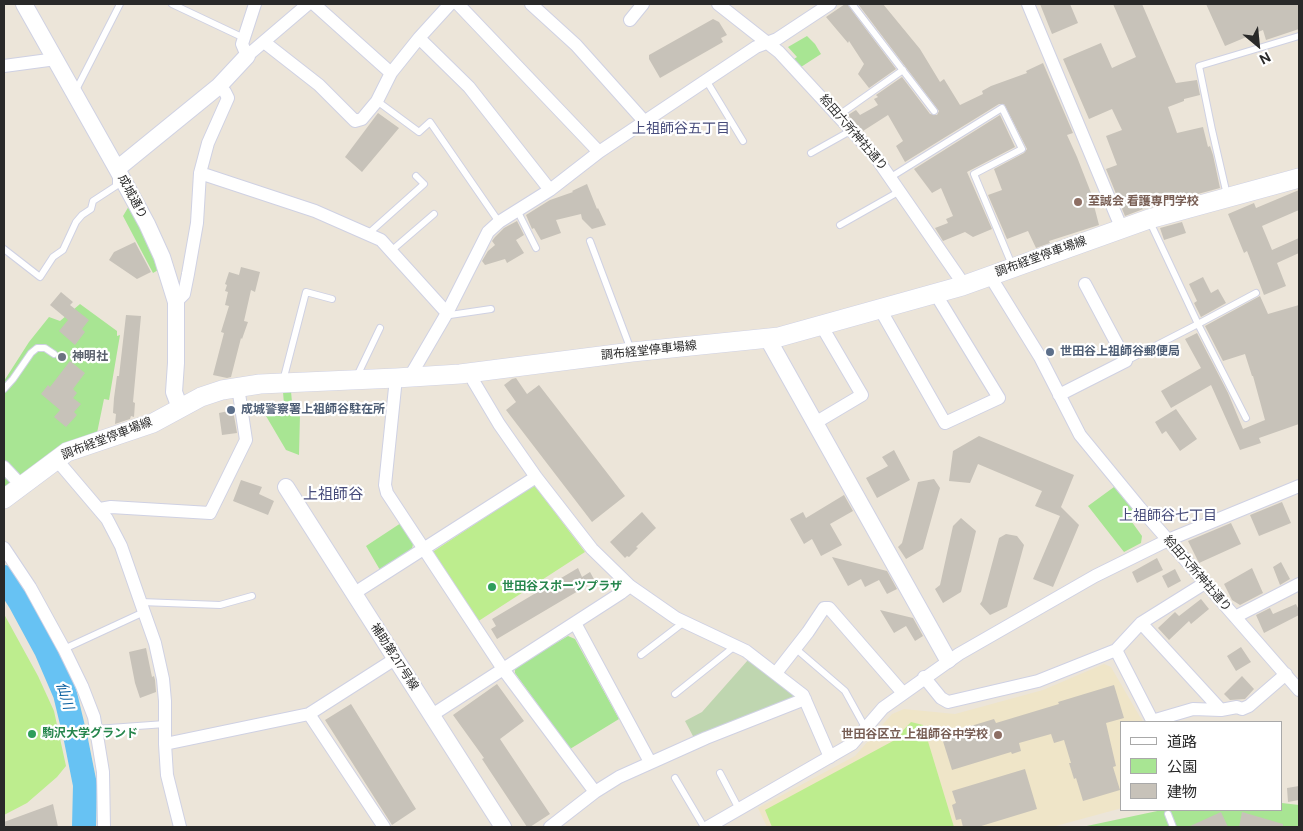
<!DOCTYPE html>
<meta charset="utf-8">
<style>
body{margin:0}
#map{position:relative;width:1303px;height:831px;overflow:hidden;background:#ece5d9;font-family:"DM Sans","Noto Sans JP",sans-serif}
canvas{display:block}
.frame{position:absolute;inset:0;border:5px solid #292929;pointer-events:none}
.legend{position:absolute;left:1120px;top:721px;width:162px;height:90px;box-sizing:border-box;background:#fff;border:1px solid #a9a9a9;margin:0;padding:6px 9px;list-style:none;font-size:15px;color:#292929}
.legend li{display:flex;align-items:center;gap:10px;height:25px}
.legend b{width:25px;border:1px solid #a9a9a9}
.north{position:absolute;left:1233px;top:20px;width:50px;height:50px;-webkit-text-stroke:4px #fff;paint-order:stroke;rotate:152deg;font-size:14px;font-weight:700;line-height:20px;text-align:center;color:#292929}
.north::after{content:'';display:block;margin:auto;width:18px;height:22px;background:#292929;clip-path:polygon(50% 0,100% 100%,50% 72%,0 100%)}
</style>
<div id="map">
<canvas width="1303" height="831"></canvas>
<div class="frame"></div>
<ul class="legend">
<li><b style="height:6px;background:#fff"></b>道路</li>
<li><b style="height:14px;background:#a8e593"></b>公園</li>
<li><b style="height:14px;background:#c7c2b9"></b>建物</li>
</ul>
<div class="north">N</div>
</div>
<script>
const g = document.querySelector('canvas').getContext('2d');
g.lineJoin = 'round';
function fillPath(path, color) { g.fillStyle = color; g.fill(path, 'evenodd'); }
const toPath = rows => new Path2D(rows.map(r => 'M' + r).join(''));
function trace(path, color, width, dash) { g.strokeStyle = color; g.lineWidth = width; g.lineCap = dash ? 'butt' : 'round'; g.setLineDash(dash || []); g.stroke(path); }
function write(font, color, halo, rows, align = 'center') {
  g.font = font + ' "DM Sans","Noto Sans JP",sans-serif'; g.lineWidth = 4.5; g.setLineDash([]); g.textBaseline = 'middle'; g.strokeStyle = halo; g.fillStyle = color; for (const [text, x, y, turn = 0] of rows) {
    g.save(); g.translate(x, y); g.rotate((+turn || 0) * Math.PI / 180); g.textAlign = isNaN(turn) ? turn : align; if (halo) g.strokeText(text, 0, 0); g.fillText(text, 0, 0); g.restore();
  }
}
fillPath(toPath([
 [1104,664,1111,667,1143,722,1122,722,1122,808,1052,827,767,827,758,808,855,756,892,714,904,709,955,714,1043,690]
]), '#efe5c8');
fillPath(toPath([
 [807,36,815,44,821,54,801,67,794,59,797,57,788,47],
 [129,206,149,244,160,269,153,273,123,216],
 [80,304,117,331,117,336,120,335,109,400,104,399,97,433,4,489,4,381,29,342,49,317,60,321],
 [291,391,293,414,300,414,299,455,286,450,266,416,285,416,283,392],
 [1114,487,1136,513,1129,518,1142,536,1141,543,1124,552,1088,506],
 [401,523,413,544,412,549,380,570,366,546],
 [568,636,575,639,619,719,570,749,515,673,515,667],
 [1282,803,1299,805,1299,827,1082,827,1162,810,1282,810]
]), '#a8e593');
fillPath(toPath([
 [748,660,797,697,694,738,685,721,702,712]
]), '#bfd6b0');
fillPath(toPath([
 [534,485,585,552,477,622,431,553],
 [4,614,38,676,54,711,66,766,57,777,27,803,4,815],
 [911,722,923,725,954,827,772,827,765,810,893,741]
]), '#bded8e');
trace(toPath([
 [4,577,20,602,46,650,65,694,76,740,85,785,84,827]
]), '#67c2f3', 24);
fillPath(toPath([
 [845,4,847,4,896,69,869,88,858,74,864,64,849,41,848,43,826,17],
 [858,4,883,4,920,49,940,82,944,79,960,105,983,94,982,91,991,86,1027,73,1026,71,1043,63,1073,133,1067,135,1077,157,1093,198,1092,198,1099,225,1049,241,1050,243,1036,248,1028,231,1007,239,988,195,1002,190,994,169,1024,153,1027,149,1004,104,999,104,905,162,896,146,903,141,888,115,863,131,848,115,856,110,860,115,878,105,874,99,878,97,876,95,902,77,930,114,937,115,939,111],
 [1040,4,1070,4,1078,23,1052,34],
 [1113,4,1142,4,1176,83,1197,80,1200,95,1184,99,1184,101,1168,107,1177,133,1203,127,1208,147,1210,146,1213,155,1220,188,1146,208,1125,216,1106,169,1117,165,1106,136,1122,130,1112,109,1089,119,1063,59,1101,43,1112,68,1136,57],
 [1206,4,1299,4,1299,29,1266,40,1263,30,1225,46],
 [713,19,719,22,727,35,721,38,723,42,660,78,649,59,649,55],
 [378,113,399,128,362,172,345,157],
 [1000,115,1015,147,967,172,992,229,973,237,965,232,943,241,935,228,948,223,946,219,953,216,941,188,932,193,914,169],
 [587,184,597,209,598,208,606,225,592,229,582,219,581,214,556,220,561,233,541,240,534,228,532,229,526,215,550,200,573,192,572,191],
 [1299,190,1299,210,1262,226,1272,250,1299,238,1299,253,1277,263,1286,286,1264,295,1247,251,1244,253,1228,214,1254,203,1256,208],
 [517,221,524,235,516,240,524,253,507,263,505,259,485,265,482,261,488,251,495,245,492,241,495,237,504,228],
 [1182,222,1186,233,1164,240,1160,228],
 [135,242,151,272,137,279,109,260,114,252],
 [241,267,260,272,255,292,251,290,244,321,248,322,242,339,241,338,231,377,227,378,213,375,224,333,221,332,229,306,225,305,228,292,225,291,227,285,225,284,229,272,239,275],
 [1203,277,1211,293,1218,289,1226,303,1201,317,1194,303,1197,301,1189,284],
 [61,292,73,302,70,305,89,320,82,329,85,332,75,345,59,331,68,320,50,305],
 [1260,296,1268,314,1299,305,1299,424,1259,438,1261,443,1240,450,1211,385,1171,408,1161,391,1201,368,1185,339,1197,333,1228,393,1243,429,1265,420,1253,376,1252,376,1245,354,1223,361,1205,326],
 [126,315,141,316,133,402,135,403,134,417,131,416,130,419,115,424,116,414,113,413,114,398,117,376,119,376],
 [70,361,85,373,73,389,77,393,73,398,81,404,74,412,77,415,66,427,54,417,60,410,41,394,48,385,50,387],
 [516,378,527,394,539,385,625,496,592,522,506,410,516,402,504,385,512,379],
 [1176,409,1197,439,1180,451,1166,431,1162,434,1155,422],
 [233,410,237,433,222,435,219,413],
 [979,436,1074,475,1061,507,1079,525,1053,587,1033,579,1060,516,1035,506,1042,491,978,464,970,483,949,481,953,451],
 [894,450,910,480,877,498,866,478,888,466,882,457],
 [934,479,940,488,923,549,906,559,898,547,902,543,918,482],
 [241,480,262,487,259,494,274,501,268,515,233,501],
 [844,495,853,511,830,524,842,545,821,556,812,539,804,544,790,519,803,512,806,518],
 [1282,502,1291,523,1259,536,1250,515],
 [642,512,656,528,636,547,638,548,629,557,627,556,625,558,610,542],
 [961,518,976,531,961,592,943,603,935,589,940,585,953,526],
 [1231,523,1241,544,1199,563,1188,541],
 [1006,534,1017,536,1024,545,1007,607,990,615,980,604,982,601,999,538],
 [832,557,887,571,897,589,887,594,879,580,865,587,861,579,848,586],
 [1157,558,1163,570,1137,583,1132,572],
 [1281,562,1290,579,1280,585,1273,567],
 [578,568,582,577,590,572,595,581,497,639,491,629,496,626,492,619],
 [1252,568,1263,593,1240,605,1232,600,1224,584],
 [1175,569,1181,581,1168,588,1162,576],
 [1201,599,1209,609,1191,624,1189,621,1169,640,1158,628,1175,612,1179,616],
 [1296,604,1299,610,1299,615,1264,633,1256,615,1270,608,1273,614],
 [880,610,913,618,923,636,915,641,906,626,894,633],
 [1241,647,1251,662,1236,671,1227,656],
 [146,648,152,677,154,676,155,680,156,692,140,698,135,683,129,652],
 [1242,676,1254,689,1245,699,1230,700,1224,694],
 [497,684,524,721,500,739,550,814,530,827,527,827,482,759,484,758,453,715],
 [1114,685,1124,718,1106,723,1116,766,1113,767,1120,790,1083,801,1076,778,1074,779,1069,763,1071,763,1064,740,1054,743,1051,734,1019,743,1021,751,1012,754,1011,752,952,770,941,735,994,719,996,723,1059,704,1058,702],
 [351,704,416,809,392,825,325,720],
 [1025,769,1037,809,978,827,963,827,961,819,956,820,952,805,956,803,952,791],
 [1299,786,1299,800,1288,802,1287,788],
 [53,804,58,827,4,827,4,822],
 [1221,812,1228,827,1188,827],
 [1242,812,1283,824,1283,827,1239,827]
]), '#c7c2b9');
const service = toPath([
 [172,4,244,38],
 [852,4,934,111],
 [706,80,743,141],
 [75,92,120,4],
 [377,101,419,132,430,122,499,222],
 [839,115,903,70],
 [811,153,852,130],
 [891,177,1002,108,1022,149,974,174,1012,265],
 [1227,195,1212,130,1199,66,1299,36],
 [517,210,536,248],
 [1149,220,1198,324,1246,418],
 [840,225,900,191],
 [368,234,424,184,416,176],
 [590,241,631,350],
 [4,249,40,277,53,257,63,250,76,222,82,215,91,209,93,201,116,186,116,177],
 [391,251,434,214],
 [447,313,450,315,491,309],
 [1126,361,1198,324,1256,293],
 [357,376,380,328],
 [283,381,306,292,332,299],
 [4,389,13,379,31,353,37,348,45,348,54,354],
 [141,602,220,605,252,596],
 [795,648,845,691,866,729],
 [64,649,144,612],
 [641,655,684,622],
 [675,694,735,646],
 [96,729,165,724],
 [720,773,739,809],
 [675,778,704,827],
 [1168,814,1173,827]
]);
const minor = toPath([
 [255,4,242,44,247,56,308,4],
 [314,4,391,73],
 [458,4,599,152],
 [531,4,576,45,644,121],
 [718,4,779,52,875,156,960,279,962,286],
 [1028,4,1121,227],
 [630,20,643,4],
 [419,38,469,87,550,190],
 [264,42,319,85,355,121,362,119,377,101,391,73,419,38,450,4],
 [4,66,56,59],
 [200,173,315,211,381,240,447,313],
 [990,276,1040,357,1080,435,1140,508,1299,690],
 [176,302,184,294,188,274,197,223,200,173,208,143,228,98,225,92,219,86],
 [880,309,945,423,999,398,935,293],
 [470,373,474,382,499,424,536,477,592,549,630,586,676,618,746,651,803,695,830,757],
 [411,377,412,373,447,313,488,232,499,222,550,190,599,152,756,47,777,39,830,4],
 [396,378,385,485,387,493,503,669,595,792],
 [1059,395,1126,361,1085,284],
 [815,423,862,395,821,325],
 [56,459,107,519,121,546,144,612,155,643,163,679,165,701,165,744,167,775,180,827],
 [4,467,21,485],
 [100,509,111,507,210,513,246,440,238,387],
 [4,548,30,587,64,649,82,686,94,717,103,772,104,827],
 [353,594,536,477],
 [1235,617,1299,584],
 [575,623,650,762],
 [1141,623,1221,710],
 [1116,650,1153,722],
 [776,673,808,632,824,608,829,608,903,693],
 [924,677,941,698,948,702,1038,681,1116,650,1141,623,1205,583],
 [309,714,384,827],
 [432,715,621,593,630,586],
 [1152,721,1193,709,1221,710,1237,707,1242,709,1249,706,1286,674],
 [165,744,309,714,395,659],
 [550,827,595,792,619,777,706,738,805,699],
 [708,827,852,744,883,708,959,654,1095,576,1168,540,1299,486]
]);
const tertiary = toPath([
 [24,4,117,169,147,224,162,257,176,302,176,363,174,392,180,408],
 [117,169,219,86,247,56],
 [768,339,948,660],
 [286,487,503,827]
]);
const secondary = toPath([
 [4,499,67,452,153,423,201,397,222,390,260,384,396,378,460,374,632,352,779,337,962,286,1149,219,1299,178]
]);
trace(service, '#cfd1e3', 8);
trace(minor, '#cfd1e3', 14);
trace(tertiary, '#cfd1e3', 18);
trace(secondary, '#cfd1e3', 20);
trace(service, '#fff', 6);
trace(minor, '#fff', 12);
trace(tertiary, '#fff', 16);
trace(secondary, '#fff', 19);
for (const [x, y, r, color] of [
 [1078,202,5,"#8d6e63"],
 [1050,352,5,"#5c6f8a"],
 [62,357,5,"#6b7280"],
 [231,410,5,"#5c6f8a"],
 [492,587,5,"#2e9e5b"],
 [32,734,5,"#2e9e5b"],
 [998,735,5,"#8d6e63"]
]) { const dot = new Path2D(); dot.arc(x, y, r, 0, 2 * Math.PI); g.fillStyle = color; g.fill(dot); trace(dot, '#fff', 2); }
write('12px', '#292929', '#fff', [
 ["給田六所神社通り",853,133,49],
 ["成城通り",132,197,62],
 ["調布経堂停車場線",1041,257,-20],
 ["調布経堂停車場線",649,351,-6],
 ["調布経堂停車場線",107,439,-21],
 ["給田六所神社通り",1197,574,49],
 ["補助第217号線",394,657,57]
]);
write('bold 12px', '#785e54', '#fff', [
 ["至誠会 看護専門学校",1088,202],
 ["世田谷区立 上祖師谷中学校",988,735,"right"]
], 'left');
write('bold 12px', '#4e5e75', '#fff', [
 ["世田谷上祖師谷郵便局",1060,352],
 ["成城警察署上祖師谷駐在所",241,410]
], 'left');
write('bold 12px', '#5b616d', '#fff', [
 ["神明社",72,357]
], 'left');
write('bold 12px', '#27864d', '#fff', [
 ["世田谷スポーツプラザ",502,587],
 ["駒沢大学グランド",42,734]
], 'left');
write('14px', '#474c7b', '#fff', [
 ["上祖師谷五丁目",681,129],
 ["上祖師谷七丁目",1168,516]
]);
write('italic 14px', '#075d9e', '#fff', [
 ["仙川",64,696,73]
]);
write('15px', '#474c7b', '#fff', [
 ["上祖師谷",333,495]
]);
</script>
